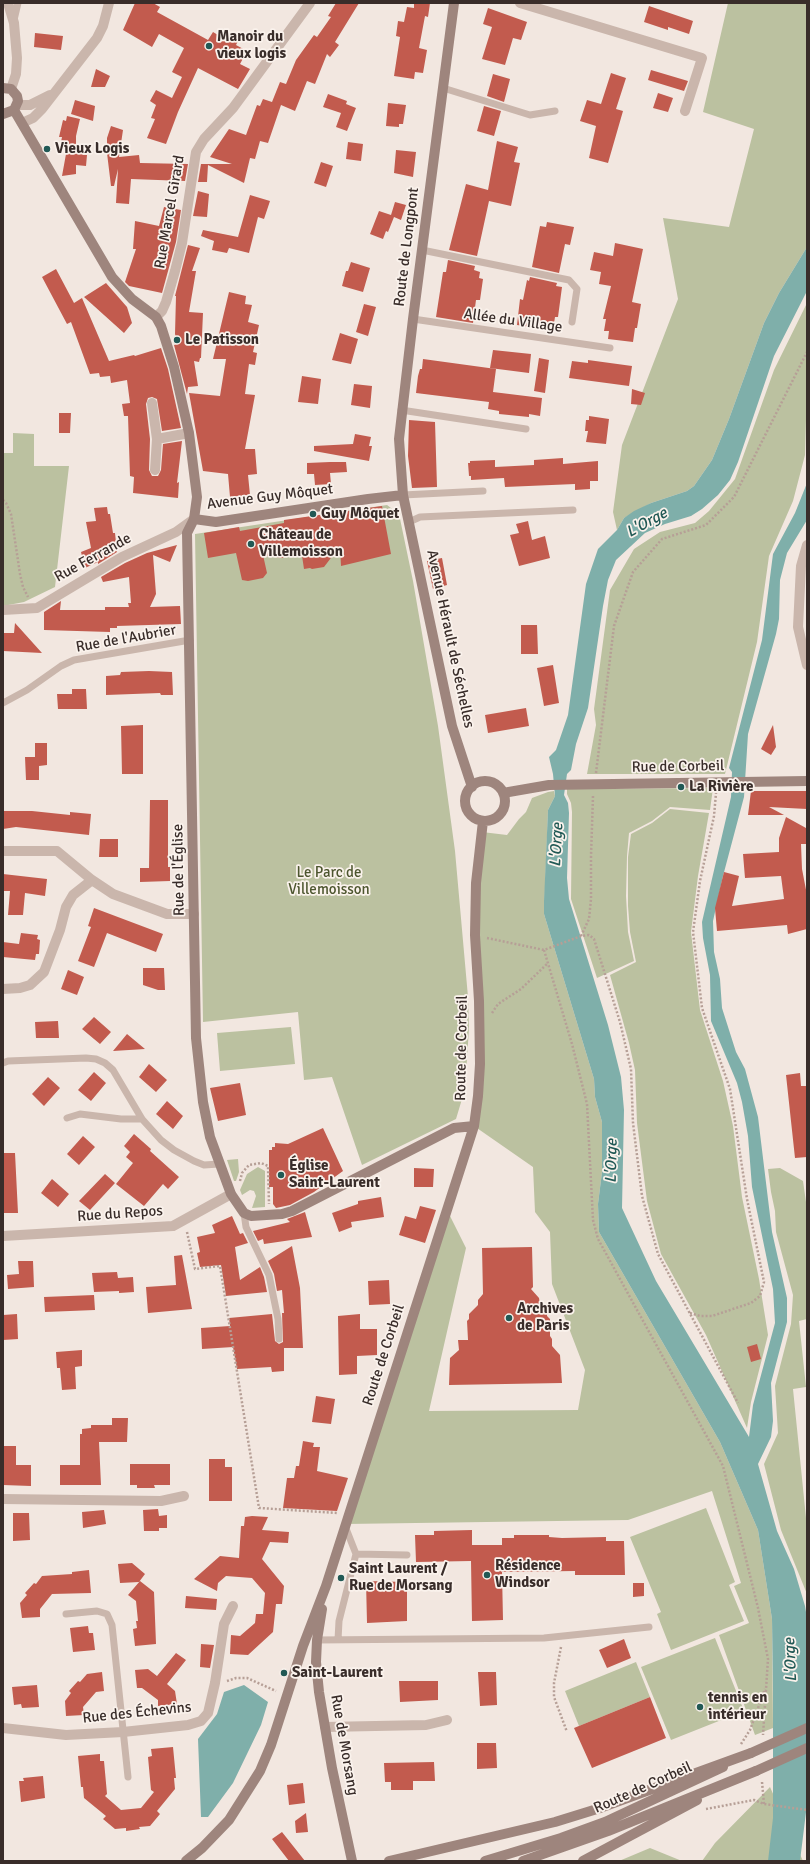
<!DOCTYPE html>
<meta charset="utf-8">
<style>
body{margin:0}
#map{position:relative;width:810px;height:1864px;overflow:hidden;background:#f2e7e0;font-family:Signika,sans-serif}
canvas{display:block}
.frame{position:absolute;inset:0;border:4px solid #392d2a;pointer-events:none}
</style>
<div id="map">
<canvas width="810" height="1864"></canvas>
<div class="frame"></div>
</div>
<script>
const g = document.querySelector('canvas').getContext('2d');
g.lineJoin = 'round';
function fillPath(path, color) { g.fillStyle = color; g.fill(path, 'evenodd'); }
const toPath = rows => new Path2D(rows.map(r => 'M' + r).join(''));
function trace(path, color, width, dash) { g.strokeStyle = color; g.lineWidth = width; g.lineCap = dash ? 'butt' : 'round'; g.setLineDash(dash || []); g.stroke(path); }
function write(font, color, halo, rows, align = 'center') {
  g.font = font + ' Signika,sans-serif'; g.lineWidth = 3.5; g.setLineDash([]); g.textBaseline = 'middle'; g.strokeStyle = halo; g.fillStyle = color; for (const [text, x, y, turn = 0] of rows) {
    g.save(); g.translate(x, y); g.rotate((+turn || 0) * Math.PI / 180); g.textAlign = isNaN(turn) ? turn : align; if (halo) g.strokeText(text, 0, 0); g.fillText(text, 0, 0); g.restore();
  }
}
fillPath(toPath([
 [728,3,807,3,807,247,779,293,764,323,729,419,712,460,694,486,687,491,651,503,624,518,617,530,613,512,622,445,678,299,663,218,729,227,754,129,703,112],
 [807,303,807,386,805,455,793,501,769,556,757,642,725,774,587,774,596,725,594,709,610,590,634,549,660,532,695,523,709,511,735,479,774,370],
 [13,433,34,434,34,466,69,466,55,587,24,602,3,606,3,453,13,453],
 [387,505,399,514,413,581,438,726,455,851,468,997,469,1028,465,1089,456,1119,362,1165,332,1077,304,1080,298,1012,203,1022,195,534],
 [713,788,710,810,670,807,652,821,629,833,627,856,626,896,628,932,634,961,597,978,571,899,572,812,571,803,567,794,567,789],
 [554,791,555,796,548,810,544,914,594,1079,595,1097,602,1122,602,1172,598,1204,599,1232,720,1442,758,1530,772,1619,773,1728,755,1735,719,1635,749,1623,734,1586,741,1583,712,1491,628,1520,345,1524,447,1210,466,1248,429,1411,578,1410,585,1370,552,1284,550,1232,535,1212,533,1167,474,1126,478,1096,475,935,482,832,507,835,519,819,526,812,532,798,548,792],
 [670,809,709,813,698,876,691,932,700,1010,723,1081,733,1126,742,1197,759,1279,768,1335,751,1402,747,1428,706,1335,661,1254,647,1201,637,1123,635,1070,629,1043,610,975,636,962,630,932,628,906,628,857,631,834,652,823],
 [291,1027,295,1064,220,1071,217,1033],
 [238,1159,239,1172,236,1181,234,1181,227,1160],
 [258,1167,265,1171,265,1207,252,1208,256,1196,254,1191,250,1190,242,1195,240,1190,247,1174],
 [780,1168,803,1181,807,1209,807,1319,799,1321,806,1387,793,1389,807,1528,807,1594,781,1530,764,1464,778,1433,775,1386,791,1324,793,1295,776,1232,775,1211,771,1192,768,1169],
 [706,1508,735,1582,729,1585,744,1621,671,1650,657,1614,661,1612,630,1537],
 [715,1638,744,1711,671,1740,641,1667],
 [636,1662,650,1697,579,1726,565,1691],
 [770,1787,803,1861,702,1861,715,1843],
 [650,1848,682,1861,619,1861]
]), '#bbc1a0');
fillPath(toPath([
 [807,247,807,291,774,356,738,462,730,480,718,495,702,509,691,516,665,524,645,533,616,560,608,580,603,606,588,708,576,744,571,770,567,774,564,795,568,803,569,813,567,878,569,899,608,1025,621,1077,624,1110,622,1208,656,1281,749,1437,753,1405,775,1323,773,1289,752,1187,748,1136,742,1102,737,1083,711,1021,710,975,703,938,702,922,731,797,732,772,729,768,762,640,773,554,795,513,807,483,807,520,787,553,780,580,779,619,776,634,748,734,744,797,723,876,713,921,714,952,720,979,722,1008,736,1052,745,1069,758,1117,772,1232,787,1298,787,1322,771,1383,773,1421,771,1437,758,1464,777,1531,794,1569,805,1606,807,1618,807,1804,800,1861,768,1861,773,1818,773,1689,772,1619,758,1530,720,1442,599,1232,598,1204,602,1172,602,1122,595,1097,594,1079,544,914,544,901,548,810,555,796,553,774,549,757,556,750,568,715,586,584,598,549,617,530,624,518,634,511,651,503,687,491,694,486,712,460,729,419,764,323,779,293],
 [244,1685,268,1702,261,1725,233,1783,208,1817,201,1817,198,1739,217,1714,224,1692]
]), '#7fafaa');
fillPath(toPath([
 [135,3,153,3,160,7,157,12,208,40,213,32,223,38,226,34,238,41,236,45,247,51,240,64,250,69,238,89,198,68,178,112,166,144,147,138,155,119,151,118,156,105,150,101,156,90,172,98,182,77,172,72,184,48,159,34,152,47,123,30],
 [336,3,359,3,335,42,339,45,330,57,327,54,315,84,307,81,295,111,281,105,268,143,260,141,255,159,250,158,244,183,208,165,207,182,198,182,201,164,232,164,210,157,229,129,246,135,257,105,260,106,263,99,272,102,280,82,286,84,296,60,314,35,317,37,331,17,328,16],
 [414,3,430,3,428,17,425,16,419,48,427,50,423,73,415,72,414,79,394,76,400,37,396,36,398,21,404,22,407,7,414,8],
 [649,6,693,21,689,34,668,27,668,30,644,22],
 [488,8,527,22,521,40,513,38,505,65,482,59,492,27,483,24],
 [35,33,63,36,61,50,34,47],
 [96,69,110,76,105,87,91,87],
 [651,70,688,81,684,91,648,80],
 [611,73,626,78,616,109,623,111,608,163,589,158,596,126,580,121,587,100,601,104],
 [493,74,510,79,504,102,487,96],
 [658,93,673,98,668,112,653,108],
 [328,94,347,101,346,104,356,108,347,131,336,127,341,113,323,107],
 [75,100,95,106,93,121,71,114],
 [388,103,406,105,403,124,399,124,399,127,386,126],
 [484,106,501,111,494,136,477,131],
 [67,116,80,119,76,136,76,153,87,155,86,166,76,165,76,174,62,176,68,143,61,142,62,137,59,137,63,120,66,121],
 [111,126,123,130,119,157,139,155,140,163,188,164,185,181,131,179,129,204,116,203,118,169,114,186,111,186,107,153,107,138],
 [497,141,518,147,514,162,520,163,511,206,489,201,477,256,449,250,466,184,488,190],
 [348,142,363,144,361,161,346,159],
 [396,150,416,152,413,177,394,173],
 [321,162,333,166,326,187,314,183],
 [198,191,209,194,207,217,193,216],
 [250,195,270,201,264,219,258,217,249,253,229,248,227,253,212,250,214,241,201,236,203,230,238,237],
 [395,202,406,205,401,220,394,217,388,232,386,231,383,239,370,234,379,211,391,215],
 [164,207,181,210,176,242,162,293,129,286,125,282,136,249,133,249,135,221,159,226],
 [547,222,574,227,570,245,565,244,559,273,532,267,540,226,546,227],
 [615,243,643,249,632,302,641,304,637,328,635,328,633,342,608,339,609,331,604,331,606,319,603,319,611,286,599,284,601,272,590,270,594,252,613,256],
 [188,245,200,248,192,271,196,271,189,312,203,313,201,358,200,358,199,362,194,361,198,386,188,387,187,394,174,345,178,344,175,334,176,296,175,296],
 [448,260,475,266,474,270,480,272,479,278,483,279,480,300,476,300,473,323,436,317,443,272,446,272],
 [351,262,370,268,363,292,342,286,346,271,348,271],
 [56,269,74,303,82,298,109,361,134,355,135,356,161,348,168,369,181,428,162,431,157,399,152,397,148,398,146,404,150,439,149,470,152,476,158,476,161,470,163,444,182,441,177,483,179,482,178,498,133,493,134,477,130,476,128,416,124,416,122,404,130,403,127,380,111,383,110,376,100,377,99,373,90,374,71,322,67,324,42,277],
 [530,277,557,283,556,286,562,287,558,317,555,317,553,330,517,325,520,299,523,300,527,280,529,281],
 [106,283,127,307,132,323,124,333,84,297],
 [229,292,246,296,245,304,252,305,248,322,259,325,253,352,257,353,255,365,249,364,245,394,255,395,245,449,255,449,257,474,248,475,250,495,230,497,228,474,203,471,189,393,220,396,226,359,213,359],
 [364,304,376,307,368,336,356,332],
 [340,333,358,339,351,364,332,360],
 [493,350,531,354,529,373,490,368],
 [539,358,549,360,545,393,534,391],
 [423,359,496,369,493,392,542,398,540,416,529,414,529,417,499,414,499,411,488,409,489,402,416,393,418,376,420,369,422,369],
 [588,360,632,366,629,386,569,378,572,361,588,363],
 [302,376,321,379,318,404,298,402],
 [354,384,372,386,370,408,351,405],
 [632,389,645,393,641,405,631,404],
 [59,413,71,413,70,433,59,433],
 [589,416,609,419,606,444,586,442,588,431,585,431,586,420,589,420],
 [409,420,435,422,437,487,412,488,408,456],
 [355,434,371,437,369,446,372,446,369,461,314,451,314,446,353,444],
 [563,458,563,464,598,461,598,481,590,481,590,489,575,490,575,484,505,487,504,478,471,480,471,476,469,476,468,463,470,463,470,461,495,460,495,467,534,465,534,460],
 [330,462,346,462,347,472,330,473,331,484,315,485,314,474,307,474,307,463],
 [382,506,391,554,341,566,340,546,324,567,312,569,310,568,304,569,301,549,282,558,263,555,267,573,263,578,248,581,242,580,236,553,208,558,204,533,239,527,240,531,284,523,284,520],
 [107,507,108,514,110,514,113,533,115,533,117,552,98,564,98,562,85,568,81,552,91,548,86,522,96,521,94,508],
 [528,521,532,540,545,536,550,558,519,566,510,535,519,533,516,524],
 [177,545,170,562,153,555,156,594,150,607,180,606,181,624,117,626,117,628,110,628,110,632,44,630,44,612,61,601,60,610,105,610,105,607,129,607,128,603,131,603,129,577,103,582,101,577,125,563,147,553],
 [442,558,447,585,433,589,427,561],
 [15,623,42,653,3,651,3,633,14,633],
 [521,625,537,625,538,654,521,654],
 [553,665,559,703,544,706,537,668],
 [149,671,172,672,173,695,161,695,160,693,106,695,106,676,120,675,121,672],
 [72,689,86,689,87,709,58,709,57,694,72,694],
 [526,708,529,726,488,733,485,715],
 [143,725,143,774,122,774,121,726],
 [773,725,776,747,771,755,761,749],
 [35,743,47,743,47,765,39,766,39,780,26,780,25,757,35,757],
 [751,791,807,791,807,809,769,807,784,815,748,815],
 [150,800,168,800,168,867,170,867,170,881,140,882,140,868,149,868],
 [3,811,32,811,70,815,70,812,91,814,89,835,16,827,3,829],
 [786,817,806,828,806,844,801,844,802,869,807,895,807,929,788,934,787,925,717,931,715,908,724,872,739,876,732,906,784,899,781,876,745,878,743,854,779,852,779,838],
 [100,839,118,839,118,857,99,857],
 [3,874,47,879,45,896,25,893,23,915,8,915,10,891,3,891],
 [94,908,163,934,156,952,107,933,94,967,78,961,91,927,88,926],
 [21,933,38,935,37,939,40,940,39,954,36,954,35,960,3,957,3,942,19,944],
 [143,968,164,968,165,990,158,990,143,985],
 [68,970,84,977,77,995,61,989],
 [94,1017,111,1032,100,1044,82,1029],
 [58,1021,59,1038,36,1038,35,1022],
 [127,1034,145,1049,113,1051],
 [149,1064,167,1080,156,1092,139,1077],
 [94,1072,106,1083,91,1101,78,1090],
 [800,1073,801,1086,807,1086,807,1157,795,1158,786,1075],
 [48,1077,60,1088,44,1106,32,1094],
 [240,1083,246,1115,218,1121,210,1088],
 [167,1101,183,1116,173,1129,156,1114],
 [323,1128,343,1171,314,1192,290,1205,276,1208,273,1204,273,1187,269,1187,269,1150,272,1150,272,1147,275,1147,275,1143,288,1144],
 [134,1134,151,1149,150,1151,179,1177,168,1189,163,1184,144,1206,116,1184,133,1163,126,1157,130,1152,124,1146],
 [83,1136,95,1147,79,1165,67,1154],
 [3,1153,15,1153,18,1213,3,1213],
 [414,1168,434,1169,433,1187,414,1187],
 [105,1174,115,1183,90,1210,79,1201],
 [52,1179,69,1194,58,1207,41,1193],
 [381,1197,384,1217,351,1222,352,1227,339,1232,332,1213,358,1204,358,1201],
 [420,1206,436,1210,425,1243,399,1235,405,1216,416,1219],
 [305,1212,312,1237,264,1244,263,1239,258,1241,253,1231,290,1222,287,1219],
 [232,1216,240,1234,243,1233,248,1243,235,1247,240,1280,260,1267,264,1277,267,1292,226,1296,221,1265,200,1267,197,1253,200,1252,197,1237,215,1233,212,1225],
 [292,1246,300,1288,303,1348,284,1348,284,1371,272,1372,271,1367,237,1369,233,1347,202,1349,201,1328,230,1326,229,1318,272,1314,275,1341,279,1344,283,1342,282,1313,284,1313,282,1290,277,1291,274,1274,268,1261],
 [532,1247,533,1287,531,1289,539,1298,540,1304,547,1311,547,1316,550,1319,550,1336,552,1339,552,1346,560,1355,562,1383,449,1385,450,1358,459,1350,458,1340,468,1340,467,1321,469,1319,469,1314,478,1305,478,1300,483,1294,482,1248],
 [182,1255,192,1309,148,1313,146,1287,176,1285,174,1256],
 [18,1261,33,1261,34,1287,8,1289,7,1275,19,1274],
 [117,1272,118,1278,133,1277,134,1292,119,1293,119,1291,94,1292,92,1273],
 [389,1280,390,1304,369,1305,368,1281],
 [94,1295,95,1310,45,1312,44,1297],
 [17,1314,18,1339,3,1340,3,1315],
 [360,1314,360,1329,377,1329,377,1355,357,1356,357,1374,339,1375,338,1316],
 [757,1344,761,1359,751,1362,747,1347],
 [82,1350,82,1366,75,1367,76,1389,62,1390,60,1368,57,1368,56,1352],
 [316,1396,335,1399,331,1424,312,1422],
 [112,1418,128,1418,127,1442,99,1442,101,1485,60,1485,60,1465,80,1465,80,1434,82,1434,82,1429,91,1428,91,1425,112,1425],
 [303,1441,314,1443,313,1447,320,1447,317,1471,348,1478,337,1511,283,1508,287,1478,294,1478,296,1466,299,1466],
 [3,1446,16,1446,16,1465,31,1465,31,1486,3,1485],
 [209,1459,225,1459,225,1467,232,1467,232,1501,209,1501],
 [130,1464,170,1464,170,1485,154,1485,155,1488,137,1488,137,1485,130,1485],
 [158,1509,159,1516,167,1515,167,1528,159,1528,159,1531,144,1531,143,1510],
 [104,1510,106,1524,83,1528,82,1512],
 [13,1513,29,1513,30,1540,13,1541],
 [252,1516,268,1517,262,1530,289,1532,288,1543,270,1542,262,1559,284,1586,282,1604,276,1604,273,1632,248,1655,230,1654,231,1635,240,1636,255,1623,256,1614,263,1614,265,1593,252,1578,226,1576,218,1583,217,1591,194,1579,220,1556,239,1558,241,1526,244,1526,245,1517],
 [472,1530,472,1545,502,1545,502,1538,514,1538,514,1535,549,1535,549,1537,562,1538,606,1537,606,1541,624,1541,625,1575,575,1575,575,1571,502,1572,503,1620,472,1621,471,1561,416,1562,415,1535,434,1535,434,1531],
 [132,1563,145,1574,139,1582,120,1583,118,1564],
 [89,1570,91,1593,52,1594,40,1609,40,1617,22,1618,20,1603,27,1595,25,1593,34,1583,36,1584,42,1576,72,1574,72,1572],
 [140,1581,154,1592,156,1644,135,1646,133,1629,137,1628,136,1621,138,1621,136,1601,128,1595],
 [366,1581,407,1582,407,1621,367,1623],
 [633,1583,644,1583,644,1596,633,1597],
 [186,1596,217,1599,216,1610,185,1608],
 [88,1626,89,1633,93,1633,95,1650,73,1652,70,1628],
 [624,1639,631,1658,607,1668,599,1650],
 [201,1644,214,1645,210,1668,200,1667],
 [176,1653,186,1660,167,1684,175,1691,177,1704,158,1706,158,1700,142,1688,137,1688,135,1670,148,1669,157,1676],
 [102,1672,104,1691,96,1692,83,1707,84,1715,66,1716,65,1701,71,1693,69,1691,78,1681,80,1682,87,1674],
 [478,1672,496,1672,497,1705,480,1706],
 [399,1681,438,1681,438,1700,400,1702],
 [37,1685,39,1707,22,1708,21,1704,14,1705,12,1687],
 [650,1697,666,1738,592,1768,574,1728],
 [477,1743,496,1743,497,1768,477,1769],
 [173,1747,176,1778,174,1778,175,1789,157,1811,160,1814,150,1826,139,1827,140,1829,126,1831,126,1828,115,1829,103,1819,106,1816,84,1798,83,1787,81,1787,78,1756,100,1754,100,1761,104,1761,107,1794,105,1796,121,1810,141,1808,154,1792,151,1790,148,1757,152,1756,151,1749],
 [434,1762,435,1781,413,1781,413,1790,391,1790,391,1782,385,1782,384,1763],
 [43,1776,45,1798,21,1802,19,1781,24,1781,23,1778],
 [303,1783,305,1803,289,1805,287,1785],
 [306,1813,308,1832,296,1833,295,1821],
 [282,1832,305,1861,289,1861,272,1839]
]), '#c25b4e');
trace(toPath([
 [3,500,6,503,11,514,20,574,23,587,28,597],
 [596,773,614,626,633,572,662,539,706,525,734,497,807,352],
 [581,936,589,919,591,899,591,856,593,796],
 [487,938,544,950,581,936,589,935,594,939,620,1022,631,1069,633,1123,642,1196,658,1254,738,1403],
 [544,950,572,1044,587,1104,593,1220,598,1239,723,1466,758,1608,768,1659,763,1735],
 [492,1013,498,1004,521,989,548,963],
 [240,1181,242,1173,249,1165,261,1163,268,1166,269,1204],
 [187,1232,195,1269,220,1266,259,1508,338,1513],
 [690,1313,700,1316,712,1316,751,1303,760,1296,764,1282,747,1199,730,1089,702,1008,693,932,700,881,714,816,716,793],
 [561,1647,554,1683,554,1697,567,1732],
 [227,1681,236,1678,247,1678,276,1691],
 [741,1744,750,1730,765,1689],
 [762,1782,764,1804],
 [706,1809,754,1800,764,1804,807,1810]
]), '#b69f96', 2.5, [2, 2]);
trace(toPath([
 [14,20,18,3],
 [443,88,530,115,555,111],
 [422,250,569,280,577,289,572,322],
 [413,319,610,348],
 [401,410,526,429],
 [403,495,483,491],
 [409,522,420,517,573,510],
 [3,703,27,690,61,666,74,660,190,640],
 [3,1063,8,1061,86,1058,96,1059,105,1063,113,1070,142,1119,161,1140,174,1150,194,1161,204,1165,219,1164],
 [67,1118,80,1114,121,1119,142,1119],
 [244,1213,246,1227,269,1275,278,1319,279,1339],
 [356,1554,407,1555],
 [66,1614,97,1611,107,1614,112,1625,128,1777],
 [317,1640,544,1638,649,1627],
 [338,1640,339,1621,356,1554,345,1526]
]), '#cab6ac', 7);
trace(toPath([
 [8,3,14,23,17,58,16,74,11,89],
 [520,3,702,58,685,111],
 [17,105,30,105,50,95],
 [22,123,33,118,42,109,97,38,103,26,109,3],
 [156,317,162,311,166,302,175,271,182,243,196,152,204,139,233,108,310,3],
 [152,403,157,439,155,470],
 [157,439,189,433],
 [807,545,801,566,798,627,807,665],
 [3,610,37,608,122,557,176,532,194,519],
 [3,851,57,851,92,880,113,894,167,914,194,914],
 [3,989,20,988,30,985,44,972,60,930,66,907,73,895,92,880],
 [3,1236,173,1226,231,1194],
 [3,1499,161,1501,184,1496],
 [325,1727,426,1725,447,1720],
 [3,1728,66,1735,123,1732,188,1725,201,1721,208,1713,215,1683,224,1624,233,1606]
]), '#cab6ac', 10);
trace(toPath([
 [454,3,413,319,399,439,403,495,452,726,472,787],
 [3,88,11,89,17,96,18,101,14,110,3,114],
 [14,110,112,277,132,299,156,317,161,326,174,367,189,433,197,497,194,519,187,533,196,1038,203,1102,210,1137,231,1194,244,1213,251,1216,282,1214,292,1211,454,1128,474,1126],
 [194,519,216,522,368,499,403,495],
 '465 801a20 20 0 1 1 40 0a20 20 0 1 1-40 0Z',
 [503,793,549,785,807,781],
 [322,1609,317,1640,316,1662,319,1692,332,1768,352,1861],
 [186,1861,202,1848,229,1820,260,1771,271,1745,303,1646,326,1586,474,1126,478,1096,480,1064,479,1001,475,935,476,883,483,821],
 [389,1861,555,1822,597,1809,751,1753],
 [485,1861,561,1838,605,1822,723,1767],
 [523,1861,608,1831,756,1771],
 [583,1861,697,1800]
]), '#9e857d', 10);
trace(toPath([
 [751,1753,807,1728],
 [756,1771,807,1748]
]), '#9e857d', 10);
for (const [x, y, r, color] of [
 [209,46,4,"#215955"],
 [47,149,4,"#215955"],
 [177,340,4,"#215955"],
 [313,514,4,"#215955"],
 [251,544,4,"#215955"],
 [681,787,4,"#215955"],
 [281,1175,4,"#215955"],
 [509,1318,4,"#215955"],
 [487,1575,4,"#215955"],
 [341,1578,4,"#215955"],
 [284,1673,4,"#215955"],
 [700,1707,4,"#215955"]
]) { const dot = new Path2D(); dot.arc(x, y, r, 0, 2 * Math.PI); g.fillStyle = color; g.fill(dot); trace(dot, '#faf2ec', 1.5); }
write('bold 15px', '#392d2a', '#faf2ec', [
 ["Manoir du",217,37],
 ["vieux logis",217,54],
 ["Vieux Logis",55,149],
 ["Le Patisson",185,340],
 ["Guy Môquet",321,514],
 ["Château de",259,535],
 ["Villemoisson",259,552],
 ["La Rivière",689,787],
 ["Église",289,1166],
 ["Saint-Laurent",289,1183],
 ["Archives",517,1309],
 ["de Paris",517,1326],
 ["Résidence",495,1566],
 ["Windsor",495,1583],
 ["Saint Laurent /",349,1569],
 ["Rue de Morsang",349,1586],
 ["Saint-Laurent",292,1673],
 ["tennis en",708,1698],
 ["intérieur",708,1715]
], 'left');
write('15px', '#392d2a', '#faf2ec', [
 ["Rue Marcel Girard",170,212,-80],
 ["Route de Longpont",407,247,-83],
 ["Allée du Village",513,321,8],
 ["Avenue Guy Môquet",270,497,-7],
 ["Rue Ferrande",93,558,-29],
 ["Rue de l'Aubrier",126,639,-10],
 ["Avenue Hérault de Séchelles",450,639,78],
 ["Rue de Corbeil",678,767,-1],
 ["Rue de l'Église",179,870,-91],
 ["Route de Corbeil",462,1048,-89],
 ["Rue du Repos",120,1214,-4],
 ["Route de Corbeil",384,1355,-72],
 ["Rue des Échevins",137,1713,-6],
 ["Rue de Morsang",344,1745,80],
 ["Route de Corbeil",643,1788,-24]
]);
write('15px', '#4d562f', '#faf2ec', [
 ["Le Parc de",329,873],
 ["Villemoisson",329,890]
]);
write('italic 16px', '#215955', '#faf2ec', [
 ["L'Orge",647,523,-29],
 ["L'Orge",557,845,-87],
 ["L'Orge",612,1161,-89],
 ["L'Orge",791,1660,-93]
]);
</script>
